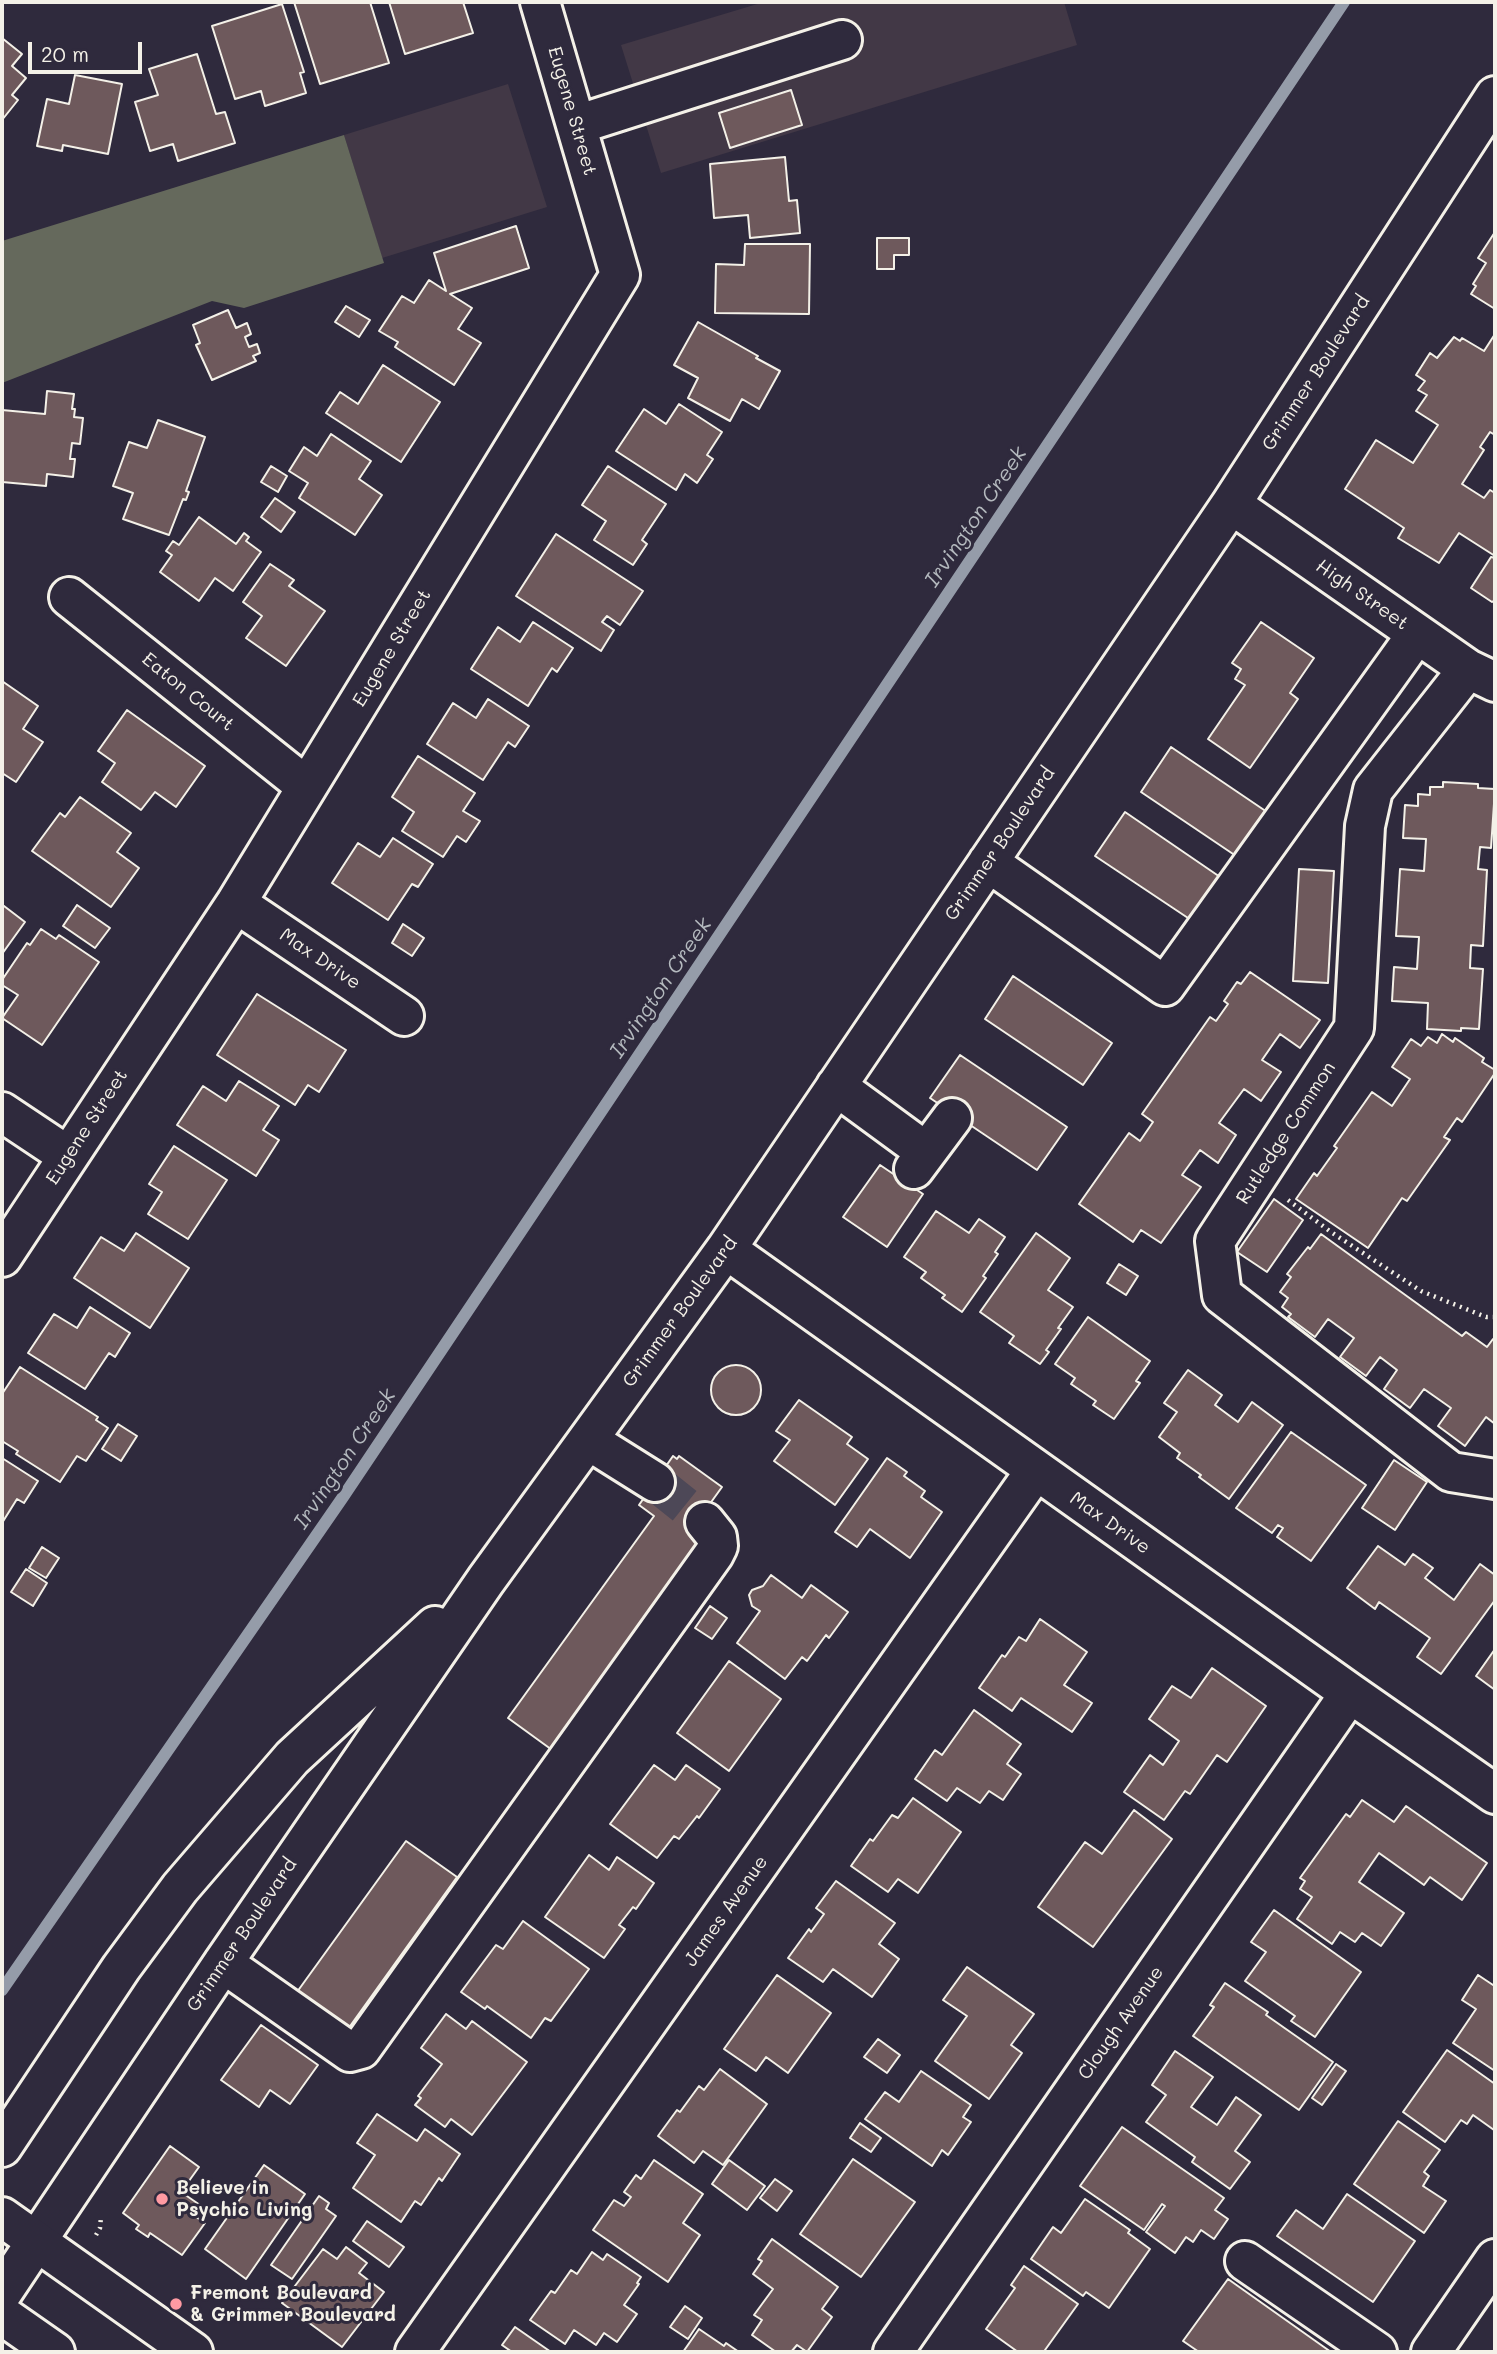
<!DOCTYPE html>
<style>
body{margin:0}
#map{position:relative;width:1497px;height:2354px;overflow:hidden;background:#2f2a3d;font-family:Mali,sans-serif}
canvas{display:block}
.frame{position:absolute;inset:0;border:4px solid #f4f1e8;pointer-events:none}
.scale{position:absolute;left:28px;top:42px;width:114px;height:32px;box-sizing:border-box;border:4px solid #f4f1e8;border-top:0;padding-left:9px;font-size:21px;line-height:24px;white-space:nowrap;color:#f4f1e8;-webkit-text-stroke:5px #2f2a3d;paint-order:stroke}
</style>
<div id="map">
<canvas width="1497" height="2354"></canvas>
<div class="frame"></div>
<div class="scale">20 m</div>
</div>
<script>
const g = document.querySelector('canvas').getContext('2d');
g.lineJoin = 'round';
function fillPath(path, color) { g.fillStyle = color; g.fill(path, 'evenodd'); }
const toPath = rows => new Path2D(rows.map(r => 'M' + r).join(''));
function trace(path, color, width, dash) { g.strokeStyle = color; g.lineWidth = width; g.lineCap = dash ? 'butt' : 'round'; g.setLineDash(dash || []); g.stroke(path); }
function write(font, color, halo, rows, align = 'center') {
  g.font = font + ' Mali,sans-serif'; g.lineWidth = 6; g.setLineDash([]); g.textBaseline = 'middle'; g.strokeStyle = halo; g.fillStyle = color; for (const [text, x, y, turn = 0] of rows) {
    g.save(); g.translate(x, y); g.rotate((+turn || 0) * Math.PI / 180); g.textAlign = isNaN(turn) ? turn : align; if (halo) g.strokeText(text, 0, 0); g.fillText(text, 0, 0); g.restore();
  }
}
fillPath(toPath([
 [764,2,1064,2,1077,45,661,173,621,45],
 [508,84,547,207,382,258,344,135]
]), '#423846');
fillPath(toPath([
 [344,135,384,263,244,308,212,301,2,383,2,241]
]), '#65695c');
trace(toPath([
 [2,1990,343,1497,1344,2]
]), '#959ca9', 12);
const building = toPath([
 [294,2,370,2,389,63,320,84,294,2],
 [389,2,463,2,473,33,405,54,389,2],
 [282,4,304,72,300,73,306,93,265,106,261,91,235,99,212,26,282,4],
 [2,38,22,54,12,66,26,78,12,95,18,100,2,120,2,38],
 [197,54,216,114,225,112,235,143,178,161,173,144,150,151,135,102,158,95,149,69,197,54],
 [75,75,122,84,108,154,63,145,62,151,37,146,47,99,69,104,75,75],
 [791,90,802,125,730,148,719,113,791,90],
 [785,157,789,201,797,200,800,233,750,238,748,215,714,218,710,164,785,157],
 [516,226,529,268,450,294,472,308,458,329,481,343,454,385,395,347,398,342,379,331,402,296,414,303,429,280,446,291,434,253,516,226],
 [1495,232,1495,309,1471,294,1476,286,1473,284,1486,263,1478,258,1495,232],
 [877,238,909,238,909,255,894,255,894,269,877,269,877,238],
 [745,244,810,244,809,314,715,313,716,264,744,265,745,244],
 [346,306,370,320,359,337,335,322,346,306],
 [228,310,236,328,247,323,251,334,245,337,249,347,257,344,260,353,253,356,256,361,212,380,196,345,200,343,193,325,228,310],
 [698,322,758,356,756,358,780,371,759,409,742,399,730,421,688,398,698,378,674,365,698,322],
 [1495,334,1495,435,1490,432,1480,447,1484,450,1462,484,1484,498,1490,490,1495,493,1495,556,1459,533,1439,563,1398,538,1404,528,1345,489,1376,440,1413,463,1438,425,1416,411,1427,395,1418,390,1425,381,1416,375,1430,353,1437,358,1454,337,1460,341,1462,338,1484,351,1495,334],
 [383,365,440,402,401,462,326,413,340,392,358,404,383,365],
 [47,391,74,394,72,409,75,409,74,417,83,418,80,444,72,443,70,459,75,459,73,477,47,474,46,486,2,482,2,410,45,414,47,391],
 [679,404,722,432,707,455,713,459,697,483,685,474,676,490,616,451,644,409,666,424,679,404],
 [158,420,205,437,186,491,189,492,186,500,183,499,169,535,123,519,133,493,113,486,129,442,147,448,158,420],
 [331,434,371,461,359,479,382,495,355,535,299,498,308,483,289,471,304,447,317,456,331,434],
 [271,466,287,476,278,492,261,482,271,466],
 [608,466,666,504,642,540,647,544,633,565,594,540,606,521,582,505,608,466],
 [275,498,295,512,281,532,261,517,275,498],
 [199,517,236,544,244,533,249,537,246,541,261,552,233,591,215,578,199,601,160,572,172,555,166,551,173,541,179,545,199,517],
 [556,534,643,591,620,625,607,616,602,622,614,630,601,651,516,596,556,534],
 [1491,557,1495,558,1495,600,1492,602,1471,588,1491,557],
 [270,564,294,580,289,586,325,611,286,666,246,638,262,616,243,602,270,564],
 [533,622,573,648,557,672,552,668,528,706,471,669,498,627,520,642,533,622],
 [1261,622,1314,658,1290,693,1298,699,1250,768,1208,739,1245,685,1235,679,1241,669,1232,663,1261,622],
 [2,681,38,706,23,729,43,742,16,782,2,773,2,681],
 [488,699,529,726,515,747,508,742,483,780,427,744,453,703,476,718,488,699],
 [127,710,205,766,176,807,155,792,141,810,102,782,115,763,98,751,127,710],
 [1171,747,1270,814,1239,858,1141,792,1171,747],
 [418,756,475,793,463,811,480,821,466,842,457,836,443,857,402,831,414,812,392,797,418,756],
 [1443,782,1478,784,1478,788,1495,789,1491,848,1480,847,1478,869,1487,870,1483,946,1471,945,1470,968,1483,969,1479,1029,1461,1028,1461,1031,1427,1029,1428,1003,1392,1001,1394,967,1417,969,1419,937,1396,936,1400,869,1424,871,1426,839,1403,838,1405,805,1418,806,1418,794,1430,795,1430,787,1443,787,1443,782],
 [80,797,131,833,117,852,139,868,111,907,32,851,60,813,65,817,80,797],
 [1125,812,1223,879,1194,922,1095,856,1125,812],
 [393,838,433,864,418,887,412,884,388,920,332,883,358,843,380,857,393,838],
 [1299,869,1334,871,1328,983,1293,981,1299,869],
 [77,905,110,928,95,948,63,926,77,905],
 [4,906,25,922,2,954,2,909,4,906],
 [403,924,424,938,412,956,392,943,403,924],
 [41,929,56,939,59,935,99,962,42,1045,2,1018,18,995,2,985,2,980,27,943,30,945,41,929],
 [1250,972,1320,1020,1300,1048,1280,1034,1262,1060,1281,1072,1261,1101,1244,1089,1219,1123,1236,1135,1218,1163,1200,1150,1182,1175,1201,1187,1161,1243,1141,1230,1133,1242,1079,1204,1129,1133,1140,1141,1153,1122,1142,1114,1210,1017,1216,1021,1228,1004,1224,1001,1237,982,1241,984,1250,972],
 [1013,976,1112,1043,1083,1085,985,1019,1013,976],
 [257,994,346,1050,319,1092,308,1085,295,1105,217,1055,257,994],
 [1442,1034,1453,1042,1455,1038,1484,1058,1482,1062,1495,1070,1495,1073,1462,1122,1457,1118,1444,1137,1450,1140,1407,1201,1402,1198,1368,1248,1296,1199,1314,1173,1317,1176,1337,1148,1334,1146,1372,1092,1392,1106,1410,1079,1392,1067,1411,1039,1421,1046,1428,1037,1437,1043,1442,1034],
 [960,1055,1067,1127,1037,1170,930,1098,960,1055],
 [239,1081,279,1106,263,1130,279,1140,256,1176,177,1125,203,1086,226,1101,239,1081],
 [174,1146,227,1180,188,1239,148,1214,162,1192,149,1184,174,1146],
 [880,1165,923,1194,887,1247,843,1217,880,1165],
 [1274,1199,1303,1220,1267,1272,1237,1252,1274,1199],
 [936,1211,969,1233,979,1219,1005,1237,995,1252,998,1254,983,1276,986,1278,962,1312,942,1298,945,1295,921,1278,926,1272,904,1257,936,1211],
 [136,1233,189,1268,150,1328,74,1278,101,1237,124,1251,136,1233],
 [1036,1233,1070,1258,1048,1290,1073,1307,1058,1328,1061,1329,1046,1350,1049,1352,1040,1364,1009,1343,1014,1336,980,1312,1036,1233],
 [1321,1234,1462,1336,1466,1332,1487,1347,1493,1339,1495,1340,1495,1424,1486,1417,1465,1446,1438,1426,1451,1408,1424,1389,1410,1408,1384,1389,1397,1370,1380,1357,1366,1376,1340,1357,1354,1338,1328,1319,1315,1337,1288,1317,1291,1314,1282,1307,1288,1298,1280,1292,1291,1277,1287,1274,1308,1247,1310,1249,1321,1234],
 [1119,1264,1138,1276,1126,1295,1107,1283,1119,1264],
 [90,1307,130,1333,115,1357,109,1353,85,1389,28,1353,54,1314,77,1328,90,1307],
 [1088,1317,1150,1361,1136,1381,1140,1383,1114,1419,1093,1405,1096,1401,1071,1384,1075,1378,1055,1364,1088,1317],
 '711 1390a25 25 0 1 1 50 0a25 25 0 1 1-50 0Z',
 [20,1367,98,1417,96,1420,108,1428,86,1461,77,1456,60,1482,16,1454,18,1451,2,1441,2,1394,20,1367],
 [1188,1370,1222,1395,1215,1405,1238,1422,1252,1402,1283,1425,1229,1499,1199,1477,1201,1475,1177,1458,1180,1453,1159,1437,1177,1412,1164,1403,1188,1370],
 [799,1400,852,1437,847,1444,868,1459,835,1505,774,1461,790,1440,776,1431,799,1400],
 [118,1424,137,1436,121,1461,102,1449,118,1424],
 [1291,1432,1366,1485,1311,1561,1277,1537,1283,1528,1278,1525,1272,1533,1236,1508,1291,1432],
 [673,1456,677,1459,679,1456,722,1487,704,1512,710,1546,559,1755,508,1718,654,1516,639,1505,673,1456],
 [2,1458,38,1481,24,1503,17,1499,2,1523,2,1458],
 [887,1458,907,1472,904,1476,925,1491,921,1497,942,1512,910,1558,870,1529,857,1547,835,1532,887,1458],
 [1394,1460,1427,1482,1395,1530,1362,1508,1394,1460],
 [1378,1546,1405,1565,1413,1554,1433,1568,1425,1578,1454,1600,1480,1564,1495,1575,1495,1600,1441,1674,1417,1657,1430,1638,1379,1602,1375,1609,1347,1588,1378,1546],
 [42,1547,59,1558,46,1578,29,1568,42,1547],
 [26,1569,47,1583,33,1606,11,1592,26,1569],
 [771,1575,802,1598,811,1585,848,1612,829,1638,826,1635,807,1661,802,1657,785,1679,737,1643,760,1611,752,1606,749,1595,752,1590,763,1586,771,1575],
 [710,1606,727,1618,712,1639,695,1628,710,1606],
 [1040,1619,1087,1652,1064,1685,1092,1703,1072,1732,1021,1698,1012,1711,979,1688,1002,1655,1005,1657,1019,1637,1026,1641,1040,1619],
 [1495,1649,1495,1690,1476,1676,1495,1649],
 [729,1661,781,1699,729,1771,677,1733,729,1661],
 [1212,1668,1266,1706,1227,1762,1217,1755,1190,1794,1185,1791,1164,1820,1124,1792,1150,1755,1163,1765,1179,1741,1149,1719,1172,1686,1191,1698,1212,1668],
 [974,1710,1021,1744,1007,1764,1021,1774,1003,1800,989,1791,980,1803,957,1788,947,1801,915,1779,935,1750,942,1755,974,1710],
 [654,1765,675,1780,686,1765,720,1789,699,1818,697,1816,679,1839,674,1836,657,1858,610,1824,654,1765],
 [913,1798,961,1832,918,1893,898,1879,888,1892,851,1866,870,1839,873,1841,892,1815,898,1818,913,1798],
 [1362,1800,1394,1822,1406,1806,1487,1863,1462,1900,1430,1877,1424,1885,1379,1853,1359,1882,1404,1913,1381,1946,1362,1933,1355,1942,1340,1932,1332,1944,1297,1919,1312,1897,1300,1889,1305,1881,1300,1878,1346,1814,1350,1817,1362,1800],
 [1134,1810,1172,1839,1093,1947,1038,1907,1085,1842,1102,1854,1134,1810],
 [406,1841,457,1877,348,2029,297,1992,406,1841],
 [589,1855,609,1870,617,1857,654,1883,636,1909,633,1907,619,1925,625,1929,604,1958,545,1917,589,1855],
 [836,1881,895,1923,879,1944,899,1959,872,1997,833,1969,823,1982,788,1958,809,1929,811,1932,824,1914,816,1908,836,1881],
 [1274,1910,1361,1972,1315,2037,1291,2021,1295,2016,1245,1981,1266,1952,1251,1942,1274,1910],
 [523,1921,589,1969,551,2021,545,2018,531,2038,487,2006,485,2009,461,1992,496,1945,503,1949,523,1921],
 [967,1967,1034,2014,1011,2045,1022,2053,989,2099,935,2061,967,2016,943,2000,967,1967],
 [777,1975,831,2013,788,2073,766,2057,756,2071,724,2049,777,1975],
 [1478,1975,1493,1985,1495,1983,1495,2071,1453,2043,1476,2009,1462,2000,1478,1975],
 [1225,1983,1268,2012,1266,2015,1333,2062,1299,2110,1193,2036,1214,2007,1210,2005,1225,1983],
 [446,2014,466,2029,472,2021,527,2062,472,2135,451,2119,445,2127,415,2105,421,2098,418,2096,442,2064,421,2048,446,2014],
 [261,2025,318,2065,290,2104,270,2090,259,2107,221,2080,261,2025],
 [878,2039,900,2055,887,2073,864,2057,878,2039],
 [1447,2050,1495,2084,1494,2130,1473,2115,1467,2124,1461,2120,1445,2142,1403,2112,1447,2050],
 [1175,2051,1213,2077,1191,2107,1217,2125,1236,2097,1261,2115,1235,2151,1250,2162,1230,2189,1192,2162,1195,2157,1146,2122,1166,2095,1152,2085,1175,2051],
 [1336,2064,1346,2071,1322,2105,1312,2098,1336,2064],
 [720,2069,767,2104,723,2165,703,2151,694,2163,658,2136,677,2110,680,2112,699,2086,704,2090,720,2069],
 [921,2071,971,2105,963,2117,971,2122,948,2155,942,2150,932,2166,865,2119,885,2092,899,2102,921,2071],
 [377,2114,417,2141,425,2129,460,2154,442,2181,439,2178,421,2205,415,2201,401,2222,353,2188,375,2155,357,2143,377,2114],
 [1398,2121,1440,2150,1424,2172,1429,2176,1423,2186,1446,2201,1424,2233,1354,2184,1398,2121],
 [860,2123,881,2138,871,2152,850,2138,860,2123],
 [1122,2127,1224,2198,1215,2210,1228,2219,1214,2239,1201,2230,1193,2242,1186,2237,1175,2253,1146,2232,1165,2206,1162,2204,1144,2230,1080,2186,1122,2127],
 [170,2146,199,2167,181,2192,200,2205,195,2212,198,2213,196,2217,205,2223,182,2255,150,2233,148,2237,136,2229,139,2225,123,2213,170,2146],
 [853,2159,915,2202,861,2277,800,2234,853,2159],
 [654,2160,703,2194,683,2223,700,2235,668,2282,593,2230,614,2200,624,2206,631,2197,624,2192,636,2175,641,2179,654,2160],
 [729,2160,765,2186,747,2210,712,2184,729,2160],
 [264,2165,305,2194,246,2279,205,2249,264,2165],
 [775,2179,792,2191,777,2211,760,2198,775,2179],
 [1347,2194,1415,2241,1373,2302,1277,2236,1296,2210,1323,2229,1347,2194],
 [319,2196,329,2203,326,2209,336,2216,292,2279,271,2265,319,2196],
 [1085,2199,1130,2230,1128,2233,1150,2249,1109,2308,1086,2292,1083,2296,1031,2259,1053,2227,1061,2233,1085,2199],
 [367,2221,404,2247,389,2267,353,2241,367,2221],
 [772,2239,838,2287,822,2309,832,2317,807,2352,797,2345,791,2352,776,2352,752,2335,762,2320,754,2315,773,2289,753,2274,762,2261,758,2259,772,2239],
 [346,2247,367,2263,359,2273,384,2292,342,2347,282,2303,323,2249,337,2259,346,2247],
 [592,2252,603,2260,607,2254,641,2277,637,2283,639,2284,624,2305,637,2314,617,2342,604,2333,596,2345,574,2330,565,2344,530,2320,551,2291,555,2293,571,2270,577,2274,592,2252],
 [1024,2266,1078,2304,1045,2350,1049,2352,1018,2352,986,2329,1015,2288,1011,2285,1024,2266],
 [1228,2279,1331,2352,1199,2352,1183,2341,1228,2279],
 [685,2306,702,2318,688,2339,670,2327,685,2306],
 [515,2327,551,2352,512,2352,502,2345,515,2327],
 [699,2329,724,2346,726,2343,739,2352,683,2352,699,2329]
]);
fillPath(building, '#6e595c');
trace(building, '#f4f1e8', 2);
trace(toPath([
 [655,1482,705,1522]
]), '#4d4857', 38, [38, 19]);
const minor = toPath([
 [576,125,842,40],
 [1231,504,1468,669,1495,682],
 [69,597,307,787],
 [1468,669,1373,790,1365,826,1354,1028,1215,1241,1222,1295,1451,1472,1495,1479],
 [988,862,1165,986,1417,634],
 [236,903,404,1016],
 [836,1086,926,1152],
 [2,1112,68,1156],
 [914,1169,952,1118],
 [726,1249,1350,1693,1495,1794],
 [2,1257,236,903,620,275,540,2],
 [588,1440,655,1482],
 [223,1963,350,2052,361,2049,714,1554,718,1546,717,1537,705,1522],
 [2,2147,121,1968,180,1888,292,1758,435,1626],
 [36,2242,223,1963,486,1580,726,1249,1231,504,1495,96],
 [1245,2261,1377,2352],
 [415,2352,1036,1470],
 [893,2352,1350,1693],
 [1431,2352,1495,2259]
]);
const major = toPath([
 [2,2217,193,2352],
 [2,2293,36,2242],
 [2,2315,55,2352]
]);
trace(minor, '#f4f1e8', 44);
trace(major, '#f4f1e8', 44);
trace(toPath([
 [1288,1200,1331,1232,1421,1291,1486,1317,1495,1317],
 [96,2235,100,2228,101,2217]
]), '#f4f1e8', 4.5, [2, 5]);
trace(minor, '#2f2a3d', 38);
trace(major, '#2f2a3d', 38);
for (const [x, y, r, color] of [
 [162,2199,7,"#ff9aa2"],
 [176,2304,7,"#ff9aa2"]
]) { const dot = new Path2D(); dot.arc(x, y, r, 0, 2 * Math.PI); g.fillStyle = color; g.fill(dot); trace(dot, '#2f2a3d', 2.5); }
write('19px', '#f4f1e8', '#2f2a3d', [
 ["Eugene Street",572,111,74],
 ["Grimmer Boulevard",1316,373,-57],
 ["High Street",1362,595,35],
 ["Eugene Street",392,648,-59],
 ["Eaton Court",188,692,39],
 ["Grimmer Boulevard",1000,844,-56],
 ["Max Drive",320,959,34],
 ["Eugene Street",87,1127,-57],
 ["Rutledge Common",1286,1133,-57],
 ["Grimmer Boulevard",680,1312,-54],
 ["Max Drive",1110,1523,35],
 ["James Avenue",726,1911,-55],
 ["Grimmer Boulevard",242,1935,-56],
 ["Clough Avenue",1121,2023,-55]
]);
write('bold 19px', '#f4f1e8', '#2f2a3d', [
 ["Believe in",176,2188],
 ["Psychic Living",176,2210],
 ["Fremont Boulevard",190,2293],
 ["& Grimmer Boulevard",190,2315]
], 'left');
write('italic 21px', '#b4b9be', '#2f2a3d', [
 ["Irvington Creek",976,517,-56],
 ["Irvington Creek",661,988,-56],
 ["Irvington Creek",345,1459,-56]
]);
</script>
